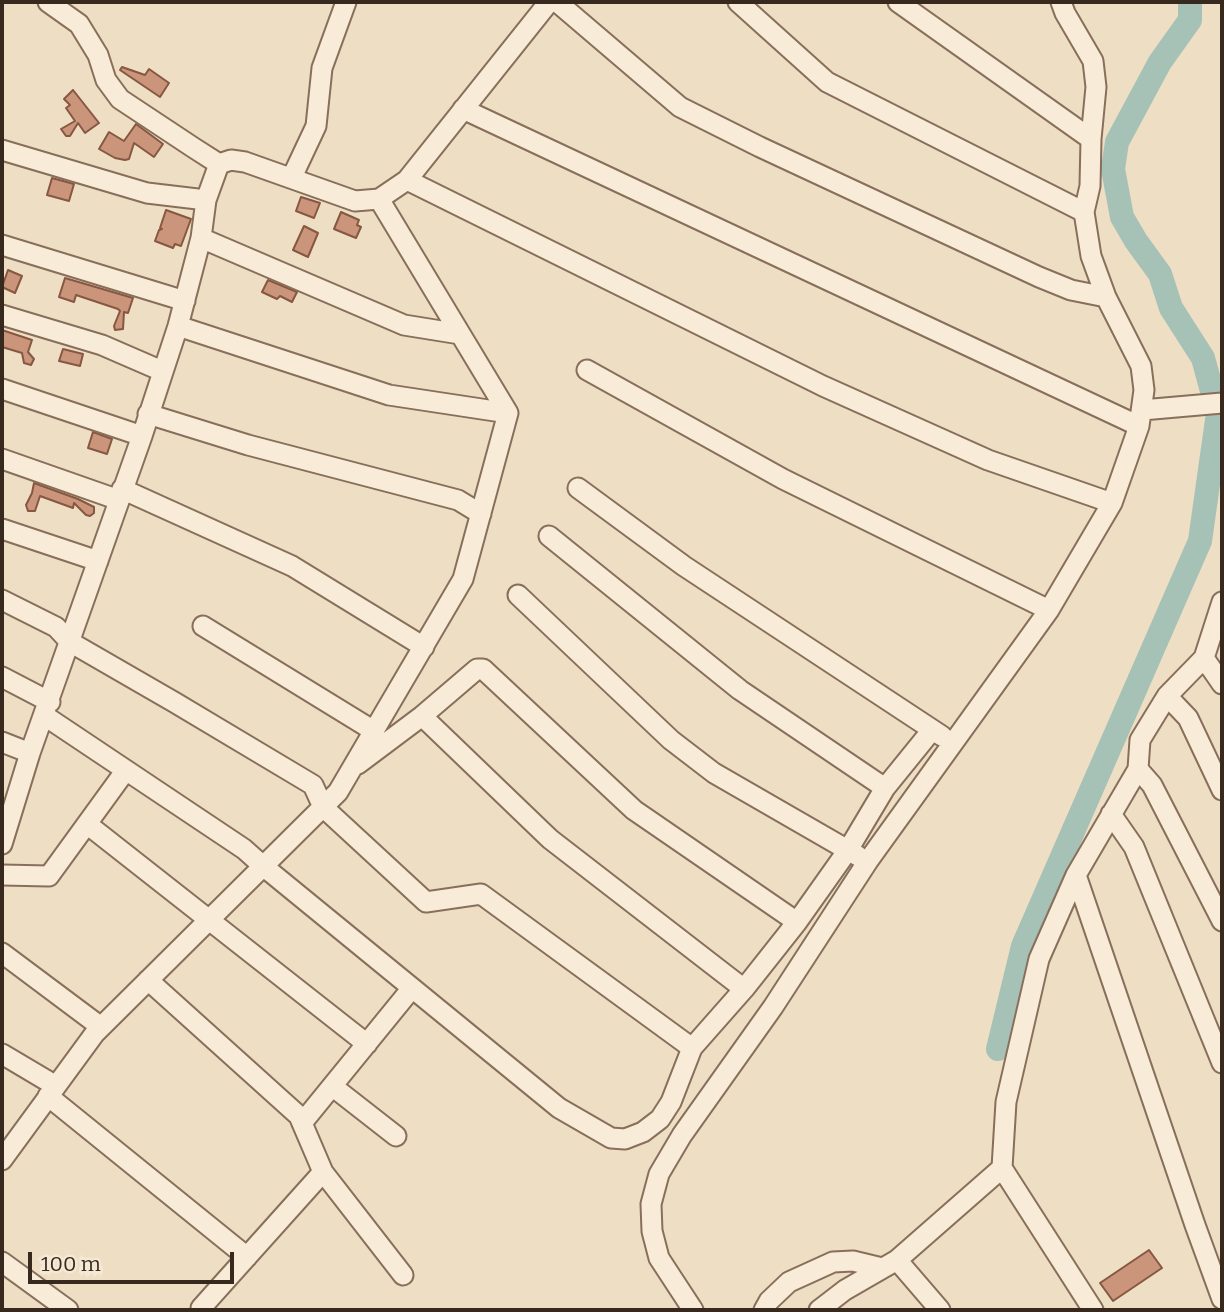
<!DOCTYPE html>
<style>
body{margin:0}
#map{position:relative;width:1224px;height:1312px;overflow:hidden;background:#eddec4;font-family:Bitter,serif}
canvas{display:block}
.frame{position:absolute;inset:0;border:4px solid #38291f;pointer-events:none}
.scale{position:absolute;left:28px;top:1252px;width:206px;height:32px;box-sizing:border-box;border:4px solid #38291f;border-top:0;padding-left:9px;font-size:21px;line-height:24px;white-space:nowrap;color:#38291f;-webkit-text-stroke:5px #f5e8d4;paint-order:stroke}
</style>
<div id="map">
<canvas width="1224" height="1312"></canvas>
<div class="frame"></div>
<div class="scale">100 m</div>
</div>
<script>
const g = document.querySelector('canvas').getContext('2d');
g.lineJoin = 'round';
const toPath = rows => new Path2D(rows.map(r => 'M' + r).join(''));
function trace(path, color, width, dash) { g.strokeStyle = color; g.lineWidth = width; g.lineCap = dash ? 'butt' : 'round'; g.setLineDash(dash || []); g.stroke(path); }
function fillPath(path, color) { g.fillStyle = color; g.fill(path, 'evenodd'); }
trace(toPath([
 [998,1049,1023,946,1200,541,1218,413,1203,358,1171,308,1160,274,1136,241,1122,217,1113,169,1117,142,1160,62,1190,20,1190,2]
]), '#a6c1b6', 24);
const building = toPath([
 [122,67,145,75,149,69,169,83,160,97,120,70,122,67],
 [73,90,99,123,85,133,78,123,70,136,66,136,61,129,75,121,66,108,70,105,64,99,73,90],
 [136,124,163,144,154,157,134,143,129,159,125,160,115,158,99,149,109,132,124,141,136,124],
 [52,178,74,184,69,201,47,195,52,178],
 [301,197,320,203,314,218,296,211,301,197],
 [166,210,191,219,181,246,175,244,173,248,155,241,159,230,162,229,160,228,166,210],
 [341,212,359,220,357,225,361,227,356,238,334,229,341,212],
 [304,226,318,233,308,257,293,250,304,226],
 [8,270,22,276,15,293,2,287,8,270],
 [65,278,133,298,128,313,124,312,123,329,115,330,114,326,120,311,118,309,76,295,74,302,59,297,65,278],
 [268,280,297,292,292,302,280,296,277,299,262,292,268,280],
 [2,330,32,340,28,352,34,359,31,365,24,363,22,353,2,347,2,330],
 [63,349,83,354,80,366,59,361,63,349],
 [93,432,112,439,107,454,88,448,93,432],
 [34,483,78,499,94,507,94,513,90,516,86,515,74,503,73,508,40,496,35,511,28,511,26,505,32,493,34,483],
 [1149,1250,1162,1268,1113,1301,1100,1283,1149,1250]
]);
fillPath(building, '#cb957b');
trace(building, '#865741', 2);
const minor = toPath([
 [48,2,79,24,98,55,106,80,120,99,194,148,219,164,231,160,245,162,355,201,379,199,407,180,549,2],
 [557,2,680,107,760,147,1039,277,1071,290,1106,297],
 [738,2,827,82,1084,212],
 [898,2,1091,139],
 [463,109,1139,426],
 [2,150,147,193,206,200],
 [292,177,316,126,322,68,346,2],
 [407,180,823,386,988,460,1112,503],
 [201,238,404,325,460,334],
 [2,245,185,301],
 [2,315,102,345,162,371],
 [178,326,389,395,508,413],
 [587,370,783,479,1049,610],
 [2,389,142,436],
 [1142,410,1222,403],
 [148,414,248,445,458,500,481,514],
 [2,459,119,500],
 [578,488,684,566,942,736],
 [122,489,292,566,424,647],
 [2,529,98,561],
 [549,536,740,690,885,788],
 [518,595,671,740,714,773,858,856],
 [2,600,56,627,70,642,174,702,313,785,323,807,426,902,481,894,692,1048],
 [203,626,374,731],
 [1204,658,1222,684],
 [2,677,50,702],
 [1167,696,1188,718,1222,790],
 [45,716,244,849,263,866,559,1108,611,1138,625,1139,643,1132,660,1119,671,1102,692,1048,744,989,797,922,848,850,885,788,932,730],
 [422,716,550,839,744,989],
 [2,742,30,753],
 [358,764,422,716,477,669,483,669,634,810,797,922],
 [1138,769,1152,785,1222,921],
 [1111,814,1134,847,1222,1063],
 [87,824,367,1044],
 [2,844,30,753,142,436,178,326,201,238,206,200,219,164],
 [2,875,49,876,126,770],
 [1076,875,1195,1225,1222,1299],
 [2,953,101,1027],
 [148,980,299,1116,323,1172,403,1275],
 [2,1054,56,1086],
 [332,1086,396,1136],
 [48,1096,247,1257],
 [302,1123,412,988],
 [2,1160,95,1033,338,792,463,579,508,413,379,199],
 [1002,1168,1093,1310],
 [897,1260,940,1310],
 [2,1262,68,1310],
 [201,1308,323,1172],
 [693,1310,659,1258,652,1231,651,1204,659,1174,682,1135,773,1007,868,861,1049,610,1112,503,1139,426,1144,390,1141,366,1106,297,1091,256,1084,212,1090,186,1091,139,1096,87,1093,61,1065,13,1061,2],
 [764,1310,769,1301,789,1282,833,1262,853,1261,882,1268],
 [819,1310,845,1290,897,1260,1002,1168,1006,1102,1039,959,1076,875,1138,769,1140,740,1167,696,1204,658,1222,602]
]);
trace(minor, '#886f5b', 23);
trace(minor, '#f8ecd8', 19);
</script>
